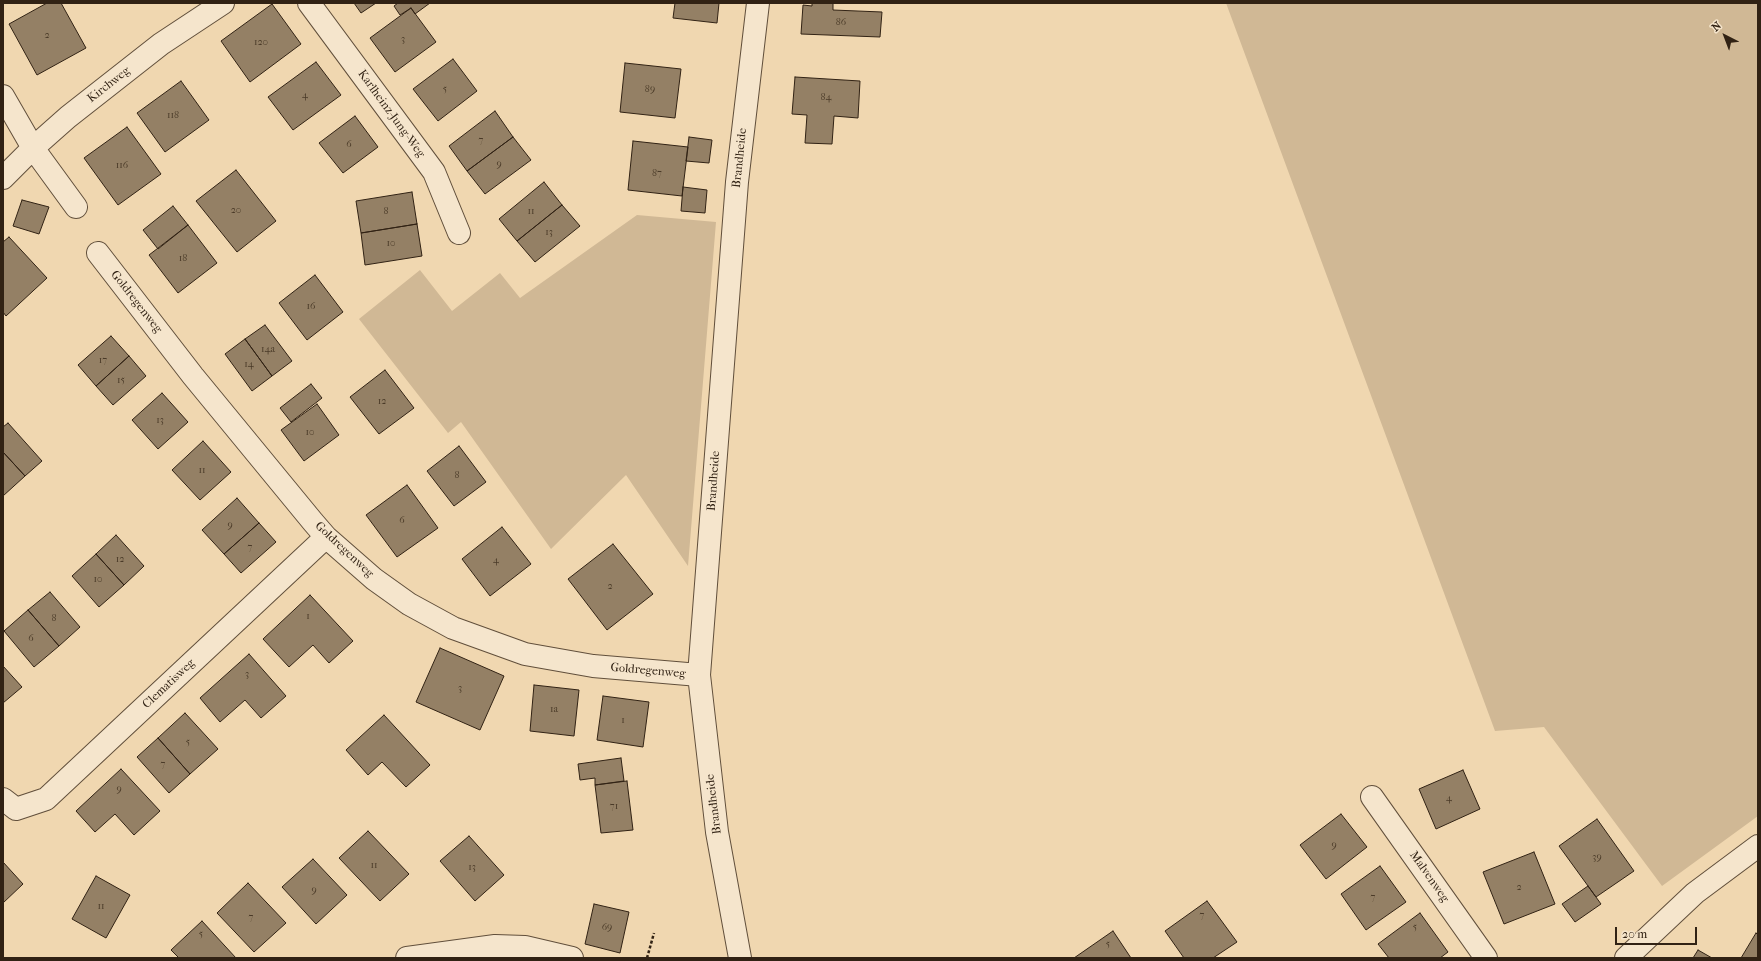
<!DOCTYPE html>
<style>
body{margin:0}
#map{position:relative;width:1761px;height:961px;overflow:hidden;background:#f0d7b0;font-family:"IM FELL French Canon",serif}
canvas{display:block}
.frame{position:absolute;inset:0;border:4px solid #312214;pointer-events:none}
.north{position:absolute;left:1705px;top:16px;width:40px;height:40px;-webkit-text-stroke:3px #f5e5cc;paint-order:stroke;rotate:318deg;font-size:11px;font-weight:700;line-height:16px;text-align:center;color:#312214}
.north::after{content:'';display:block;margin:auto;width:14px;height:18px;background:#312214;clip-path:polygon(50% 0,100% 100%,50% 72%,0 100%)}
.scale{position:absolute;left:1615px;top:927px;width:82px;height:18px;box-sizing:border-box;border:2px solid #312214;border-top:0;padding-left:5px;font-size:12px;line-height:14px;white-space:nowrap;color:#312214;-webkit-text-stroke:3px #f5e5cc;paint-order:stroke}
</style>
<div id="map">
<canvas width="1761" height="961"></canvas>
<div class="frame"></div>
<div class="north">N</div>
<div class="scale">20 m</div>
</div>
<script>
const g = document.querySelector('canvas').getContext('2d');
g.lineJoin = 'round';
function fillPath(path, color) { g.fillStyle = color; g.fill(path, 'evenodd'); }
const toPath = rows => new Path2D(rows.map(r => 'M' + r).join(''));
function trace(path, color, width, dash) { g.strokeStyle = color; g.lineWidth = width; g.lineCap = dash ? 'butt' : 'round'; g.setLineDash(dash || []); g.stroke(path); }
function write(font, color, halo, rows, align = 'center') {
  g.font = font + ' "IM FELL French Canon",serif'; g.lineWidth = 3; g.setLineDash([]); g.textBaseline = 'middle'; g.strokeStyle = halo; g.fillStyle = color; for (const [text, x, y, turn = 0] of rows) {
    g.save(); g.translate(x, y); g.rotate((+turn || 0) * Math.PI / 180); g.textAlign = isNaN(turn) ? turn : align; if (halo) g.strokeText(text, 0, 0); g.fillText(text, 0, 0); g.restore();
  }
}
fillPath(toPath([
 [1226,3,1758,3,1758,816,1662,886,1544,727,1495,731],
 [637,215,716,222,688,566,626,475,551,549,461,422,448,433,359,319,420,270,452,311,500,273,520,298]
]), '#d0b895');
const building = toPath([
 [47,3,61,3,86,48,37,75,9,24,47,3],
 [354,3,376,3,361,13,354,3],
 [398,3,430,3,415,14,411,8,400,15,394,6,398,3],
 [675,3,719,3,717,23,673,18,675,3],
 [812,3,833,3,833,10,882,12,880,37,801,34,803,5,812,6,812,3],
 [272,4,301,44,250,82,221,41,272,4],
 [411,8,436,42,395,72,370,38,411,8],
 [453,59,477,91,438,121,413,89,453,59],
 [316,62,341,95,293,130,268,97,316,62],
 [625,63,681,69,675,118,620,112,625,63],
 [795,77,860,81,858,118,834,116,832,144,805,143,807,115,792,114,795,77],
 [181,81,209,120,165,152,137,113,181,81],
 [495,111,513,137,467,171,449,146,495,111],
 [355,116,378,147,343,173,319,143,355,116],
 [127,127,161,174,118,205,84,158,127,127],
 [513,137,531,160,485,194,467,171,513,137],
 [689,137,712,140,709,163,686,161,689,137],
 [633,141,688,147,682,196,628,190,633,141],
 [236,170,276,221,237,252,196,201,236,170],
 [544,182,562,205,517,241,499,219,544,182],
 [683,187,707,190,705,213,681,211,683,187],
 [412,192,417,224,361,233,356,201,412,192],
 [22,200,49,207,39,234,13,226,22,200],
 [562,205,580,226,535,262,517,241,562,205],
 [173,206,188,225,158,249,143,230,173,206],
 [417,224,422,256,365,265,361,233,417,224],
 [188,225,217,263,178,293,149,255,188,225],
 [9,237,47,278,6,316,3,312,3,242,9,237],
 [315,275,343,312,307,340,279,303,315,275],
 [265,325,292,361,272,376,245,339,265,325],
 [111,336,129,356,96,386,78,365,111,336],
 [245,339,272,376,252,391,225,354,245,339],
 [129,356,146,376,113,405,96,386,129,356],
 [385,370,414,408,379,434,350,397,385,370],
 [311,384,322,398,291,422,280,408,311,384],
 [162,393,188,422,158,449,132,420,162,393],
 [317,404,339,435,304,461,281,430,317,404],
 [8,423,42,461,25,476,3,452,3,427,8,423],
 [203,441,231,472,200,500,172,470,203,441],
 [459,446,486,482,454,506,427,471,459,446],
 [3,452,25,476,3,496,3,452],
 [407,485,438,528,397,557,366,515,407,485],
 [237,498,259,523,224,554,202,530,237,498],
 [259,523,276,542,241,573,224,554,259,523],
 [502,527,531,564,490,596,462,559,502,527],
 [116,535,144,566,124,585,96,554,116,535],
 [613,544,653,594,607,630,568,579,613,544],
 [96,554,124,585,99,607,72,576,96,554],
 [50,592,80,627,59,646,28,610,50,592],
 [310,595,353,641,329,663,313,645,289,667,263,639,310,595],
 [28,610,59,646,34,667,4,631,28,610],
 [440,648,504,676,480,730,416,702,440,648],
 [249,654,286,696,261,718,245,700,220,722,200,698,249,654],
 [3,666,22,687,3,703,3,666],
 [534,685,579,690,574,736,530,731,534,685],
 [603,696,649,702,643,747,597,740,603,696],
 [185,713,218,749,190,774,158,738,185,713],
 [384,715,430,765,406,787,382,762,368,775,346,750,384,715],
 [158,738,190,774,169,793,137,757,158,738],
 [621,758,624,781,595,785,595,778,580,780,578,764,621,758],
 [121,769,160,811,134,835,115,814,95,832,76,811,121,769],
 [1463,770,1480,809,1436,829,1419,789,1463,770],
 [627,781,633,830,601,833,595,785,627,781],
 [1341,814,1367,847,1326,879,1300,845,1341,814],
 [1597,819,1634,871,1596,897,1559,846,1597,819],
 [368,831,409,874,380,901,339,858,368,831],
 [469,836,504,875,475,901,440,861,469,836],
 [1534,852,1555,904,1504,924,1483,872,1534,852],
 [313,859,347,895,316,924,282,887,313,859],
 [3,862,23,884,3,903,3,862],
 [1380,866,1406,902,1366,930,1341,894,1380,866],
 [96,876,130,895,106,938,72,919,96,876],
 [248,883,286,923,254,952,217,913,248,883],
 [1588,886,1601,904,1575,922,1562,904,1588,886],
 [1207,901,1237,942,1213,958,1184,958,1165,931,1207,901],
 [594,904,629,912,620,953,585,944,594,904],
 [1420,913,1448,952,1440,958,1389,958,1378,944,1420,913],
 [202,921,236,958,179,958,171,950,202,921],
 [1113,931,1131,958,1074,958,1113,931],
 [1756,933,1758,935,1758,958,1741,958,1756,933],
 [1698,950,1712,958,1693,958,1698,950]
]);
fillPath(building, '#948065');
trace(building, '#312214', 1);
const minor = toPath([
 [309,3,434,172,459,233],
 [3,96,33,148,76,207],
 [3,178,33,148,68,117,161,44,223,3],
 [98,253,193,376,313,522,326,537,374,579,409,604,453,628,525,654,593,666,699,675],
 [1372,797,1486,958],
 [3,799,16,809,46,799,326,537],
 [407,958,495,946,525,947,572,958],
 [740,958,717,832,699,675,737,182,758,3],
 [1626,958,1695,893,1758,846]
]);
trace(minor, '#614f3b', 24);
trace(toPath([
 [647,958,654,933]
]), '#312214', 2.5, [3, 2]);
trace(minor, '#f5e5cc', 22);
write('10px', '#4a3a28', null, [
 ["86",841,23],
 ["2",47,36],
 ["3",403,40],
 ["120",261,43],
 ["5",445,90],
 ["89",650,90],
 ["4",305,96],
 ["84",826,98],
 ["118",173,116],
 ["7",481,141],
 ["6",349,145],
 ["9",499,165],
 ["116",122,166],
 ["87",657,174],
 ["20",236,211],
 ["8",386,212],
 ["11",531,212],
 ["13",549,233],
 ["10",391,244],
 ["18",183,259],
 ["16",311,307],
 ["14a",268,350],
 ["17",103,361],
 ["14",249,365],
 ["15",121,381],
 ["12",382,402],
 ["13",160,421],
 ["10",310,433],
 ["11",202,471],
 ["8",457,476],
 ["6",402,521],
 ["9",230,526],
 ["7",250,548],
 ["12",120,560],
 ["4",496,561],
 ["10",98,580],
 ["2",610,587],
 ["1",308,617],
 ["8",54,619],
 ["6",31,639],
 ["3",247,675],
 ["3",460,689],
 ["1a",554,710],
 ["1",623,721],
 ["5",188,743],
 ["7",163,765],
 ["9",119,790],
 ["4",1449,799],
 ["71",614,807],
 ["9",1334,846],
 ["39",1597,858],
 ["11",374,866],
 ["13",472,868],
 ["2",1519,888],
 ["9",314,891],
 ["7",1373,898],
 ["11",101,907],
 ["7",1202,916],
 ["7",251,918],
 ["69",607,928],
 ["5",1415,928],
 ["5",201,935],
 ["5",1108,945]
]);
write('12px', '#312214', '#f5e5cc', [
 ["Kirchweg",109,85,-38],
 ["Karlheinz-Jung-Weg",391,114,54],
 ["Brandheide",740,158,-84],
 ["Goldregenweg",136,302,52],
 ["Brandheide",714,481,-86],
 ["Goldregenweg",344,550,43],
 ["Goldregenweg",648,671,5],
 ["Clematisweg",169,684,-43],
 ["Brandheide",714,804,-97],
 ["Malvenweg",1429,877,55]
]);
</script>
